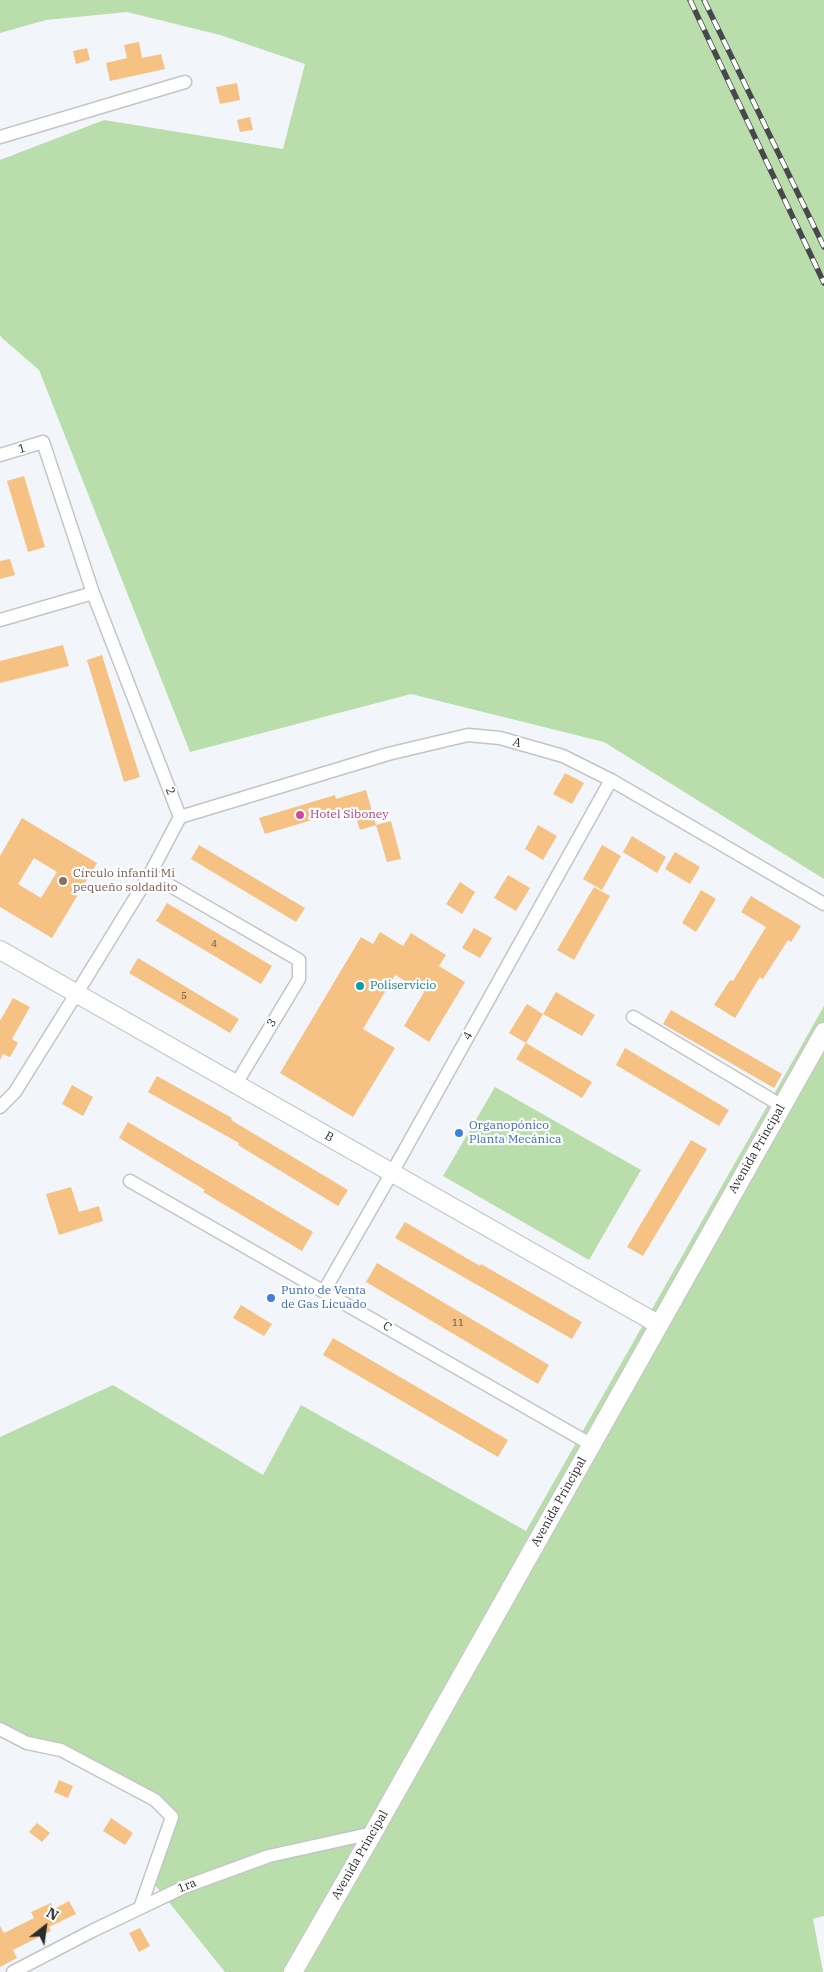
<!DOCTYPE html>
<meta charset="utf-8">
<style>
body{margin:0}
#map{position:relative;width:824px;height:1972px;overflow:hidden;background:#f2f5f9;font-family:"IBM Plex Serif",serif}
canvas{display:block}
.north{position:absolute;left:20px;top:1902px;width:50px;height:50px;-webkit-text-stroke:4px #fff;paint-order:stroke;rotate:30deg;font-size:14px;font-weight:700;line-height:20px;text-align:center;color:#2a2b2d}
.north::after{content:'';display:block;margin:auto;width:18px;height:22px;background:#2a2b2d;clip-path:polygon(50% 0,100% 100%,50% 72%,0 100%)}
</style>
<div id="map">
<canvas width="824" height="1972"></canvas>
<div class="north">N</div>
</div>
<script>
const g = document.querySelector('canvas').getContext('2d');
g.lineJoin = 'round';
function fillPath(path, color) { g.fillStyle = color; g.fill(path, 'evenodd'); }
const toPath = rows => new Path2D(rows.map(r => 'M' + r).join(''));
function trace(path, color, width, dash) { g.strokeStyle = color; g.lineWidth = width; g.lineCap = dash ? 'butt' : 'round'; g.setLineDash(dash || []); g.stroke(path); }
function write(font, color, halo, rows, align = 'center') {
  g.font = font + ' "IBM Plex Serif",serif'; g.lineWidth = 4.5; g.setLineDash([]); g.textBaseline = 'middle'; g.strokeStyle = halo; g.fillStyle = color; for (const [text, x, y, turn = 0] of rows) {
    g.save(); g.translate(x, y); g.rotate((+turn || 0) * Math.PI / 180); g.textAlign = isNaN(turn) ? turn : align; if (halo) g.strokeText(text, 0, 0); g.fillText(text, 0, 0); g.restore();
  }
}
fillPath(toPath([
 [0,0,824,0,824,879,604,742,411,694,190,752,39,370,2,338,0,335,0,160,104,120,283,149,305,64,220,35,127,12,46,20,0,33],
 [824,1006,824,1916,813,1919,823,1972,225,1972,155,1885,177,1817,0,1723,0,1437,113,1385,263,1475,301,1405,526,1531],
 [495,1087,641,1170,589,1260,443,1176]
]), '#badeab');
fillPath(toPath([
 [139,42,142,58,161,54,165,69,110,81,106,63,127,58,124,45],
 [87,48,90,60,76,64,73,51],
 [237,83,240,100,220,104,216,87],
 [250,117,253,130,240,132,237,120],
 [24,476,45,547,28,552,7,481],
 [10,559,15,575,0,579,0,561],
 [63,645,69,666,0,683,0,661],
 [102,655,140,777,124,782,87,660],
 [565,773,584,783,572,804,553,794],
 [366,790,376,825,360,830,353,808,265,834,259,818,335,795,336,799],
 [22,818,97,863,52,938,0,907,0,856],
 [34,858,57,872,41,898,18,884],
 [391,821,401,859,387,862,376,825],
 [538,825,557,836,543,860,525,849],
 [632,836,666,857,657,873,623,852],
 [199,845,305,908,296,922,191,859],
 [602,845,621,856,602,890,583,879],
 [675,852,700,867,690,884,665,869],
 [508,875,530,888,516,911,494,898],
 [460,882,475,892,462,914,446,904],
 [594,887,610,896,574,960,557,950],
 [701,890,716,899,696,932,682,923],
 [751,896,801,926,791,942,788,940,763,979,760,977,735,1018,714,1005,730,980,733,981,766,927,741,912],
 [167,903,272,966,261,984,156,921],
 [474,928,492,938,480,958,462,948],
 [380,932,403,946,411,933,446,955,439,966,465,982,429,1042,404,1026,424,992,395,975,363,1029,395,1048,353,1117,280,1073,361,937,373,944],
 [138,958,239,1019,230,1033,129,973],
 [556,992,595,1015,582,1036,543,1014],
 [13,998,30,1007,12,1039,18,1043,10,1057,3,1054,0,1060,0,1021],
 [527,1004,543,1014,526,1043,509,1033],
 [671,1010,782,1074,774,1088,663,1024],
 [526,1043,592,1082,582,1098,516,1059],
 [625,1048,729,1110,719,1126,616,1065],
 [157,1076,232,1118,231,1120,348,1190,338,1206,238,1145,239,1143,148,1092],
 [72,1085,93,1097,83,1116,62,1104],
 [128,1122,313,1232,302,1251,203,1192,205,1190,119,1138],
 [691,1140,707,1149,643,1256,627,1247],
 [71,1187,79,1212,99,1206,103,1221,59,1235,46,1194],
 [405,1222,480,1266,481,1264,582,1322,572,1339,395,1238],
 [377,1263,549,1365,538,1384,366,1282],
 [241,1305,272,1324,264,1336,233,1318],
 [333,1338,508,1440,498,1457,323,1355],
 [59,1780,73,1786,68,1798,54,1792],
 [111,1818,133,1833,125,1845,103,1831],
 [37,1823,50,1833,42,1842,29,1832],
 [69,1901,76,1914,49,1927,51,1931,13,1950,17,1958,0,1967,0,1926,4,1933,34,1918,31,1912,51,1903,54,1909],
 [140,1928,150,1946,139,1952,129,1933]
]), '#f6c283');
const street = toPath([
 [0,137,185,82],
 [0,455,43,442,93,593,180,817,150,874,83,983,15,1092,0,1107],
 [0,620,93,593],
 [180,817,388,754,468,735,500,738,563,756,611,780,824,904],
 [150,874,299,960,299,979,236,1084],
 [633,1017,782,1106],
 [130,1181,592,1445],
 [324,1291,398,1162,611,780],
 [0,1729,27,1743,61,1750,155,1800,172,1817,140,1908],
 [13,1972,92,1931,184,1887,269,1856,373,1833]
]);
const secondary = toPath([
 [0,950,658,1324],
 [293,1972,373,1833,824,1032]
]);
trace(street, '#c2c5c8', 15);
trace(secondary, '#c2c5c8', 20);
trace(street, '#fff', 12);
trace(secondary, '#fff', 18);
const rail = toPath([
 [690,0,824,283],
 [704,0,824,247]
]);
trace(rail, '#47484b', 5.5);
trace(rail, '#fff', 4, [11]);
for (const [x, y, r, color] of [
 [300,815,5,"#d1479c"],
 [63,881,5,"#8d6e63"],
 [360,986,5,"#0f9aa8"],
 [459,1133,5,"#3f7fe0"],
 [271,1298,5,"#3f7fe0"]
]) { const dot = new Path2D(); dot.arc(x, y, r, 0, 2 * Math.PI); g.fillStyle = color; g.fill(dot); trace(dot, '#fff', 2); }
write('10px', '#5d5142', null, [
 ["4",214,944],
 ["5",184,996],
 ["11",458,1323]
]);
write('12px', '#2a2b2d', '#fff', [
 ["1",22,449,-16],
 ["A",517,743,17],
 ["2",170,791,69],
 ["3",272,1023,-59],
 ["4",468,1036,-61],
 ["B",329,1137,30],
 ["Avenida Principal",757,1149,-60],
 ["C",387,1327,30],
 ["Avenida Principal",559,1502,-61],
 ["Avenida Principal",360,1855,-60],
 ["1ra",187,1886,-22]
]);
write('12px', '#b23c85', '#fff', [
 ["Hotel Siboney",310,815]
], 'left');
write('12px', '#785e54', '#fff', [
 ["Círculo infantil Mi",73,874],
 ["pequeño soldadito",73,888]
], 'left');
write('12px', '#0d838f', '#fff', [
 ["Poliservicio",370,986]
], 'left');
write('12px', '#366cbe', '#fff', [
 ["Organopónico",469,1126],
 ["Planta Mecánica",469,1140],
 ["Punto de Venta",281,1291],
 ["de Gas Licuado",281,1305]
], 'left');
</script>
